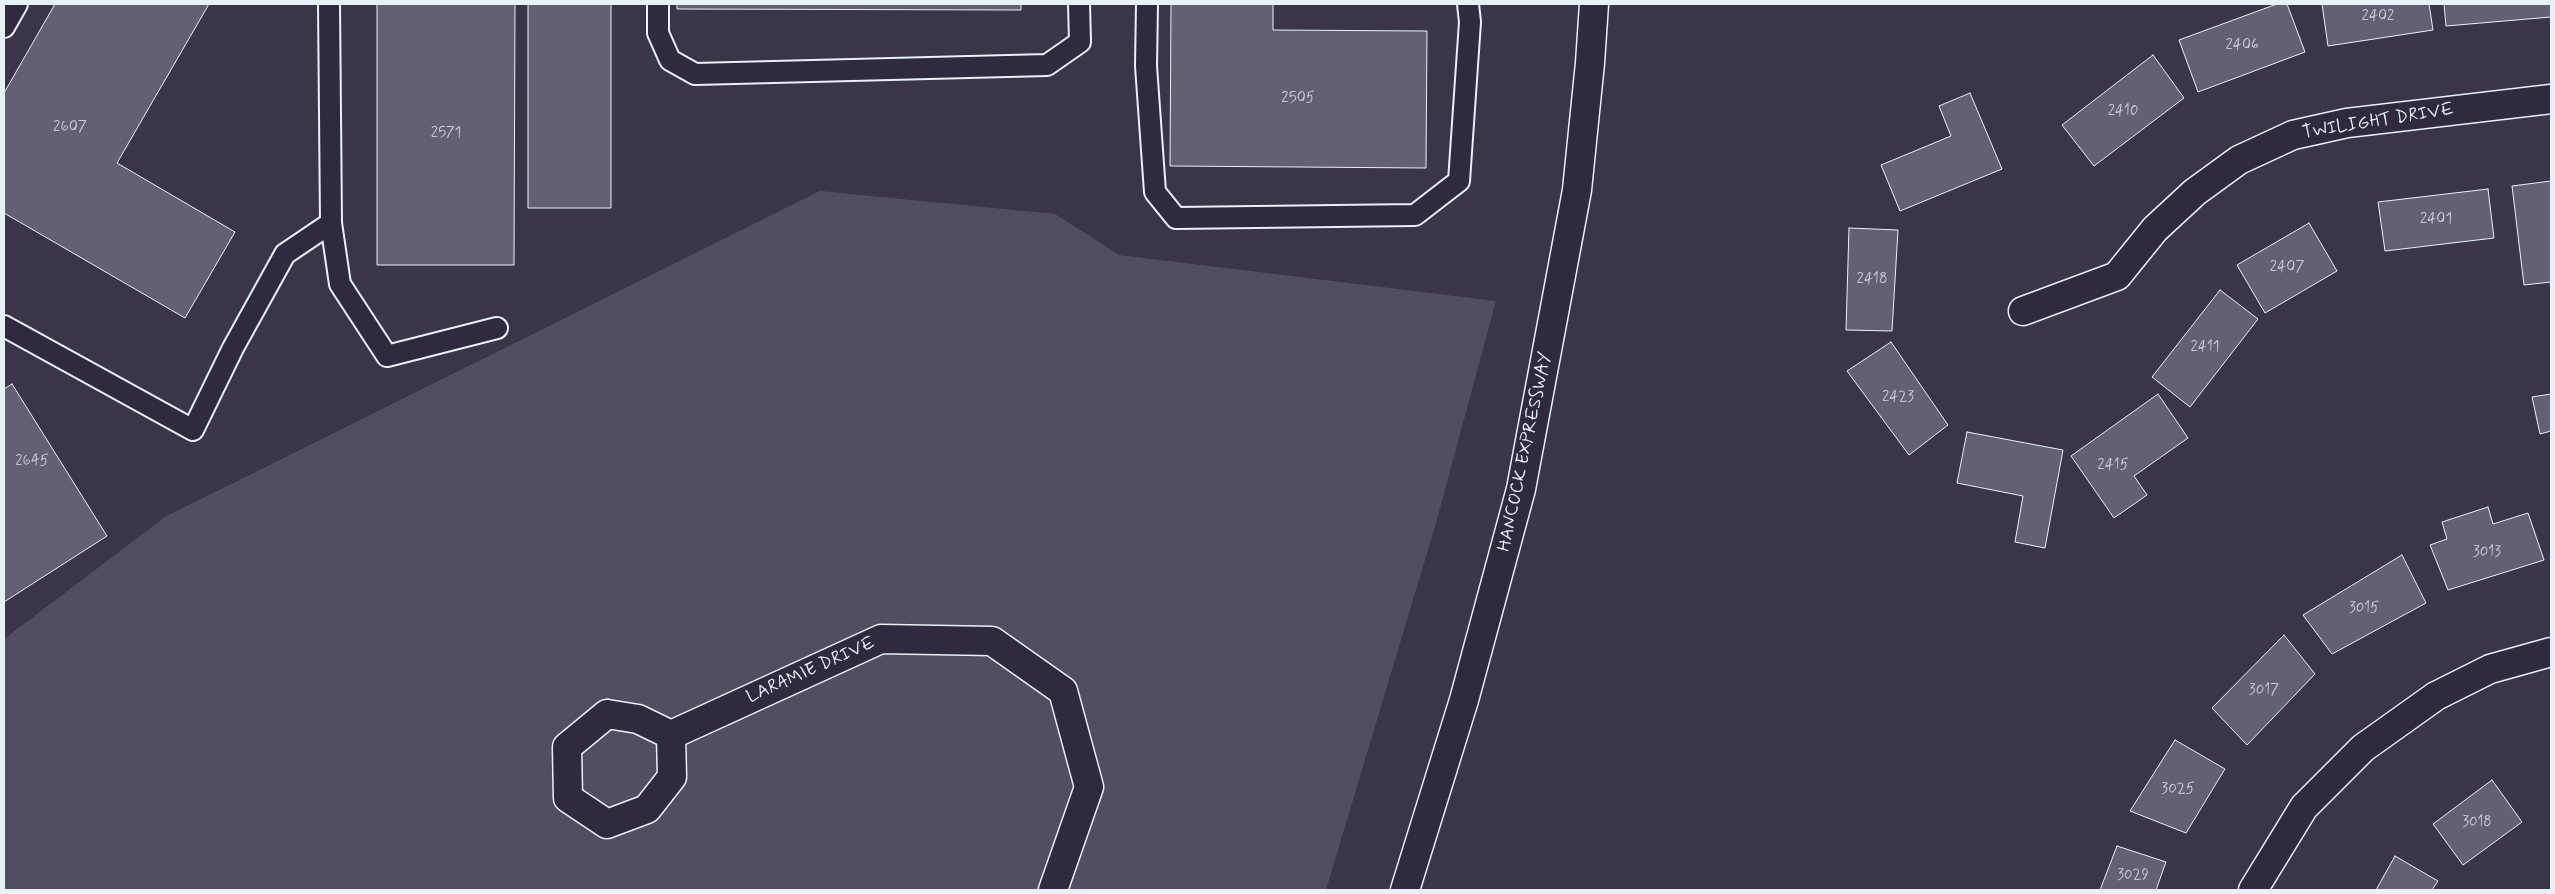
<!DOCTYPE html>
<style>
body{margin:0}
#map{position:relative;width:2555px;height:894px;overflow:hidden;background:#3a3648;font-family:Mynerve,sans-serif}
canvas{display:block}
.frame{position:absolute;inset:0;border:5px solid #e8f1f8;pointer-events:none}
</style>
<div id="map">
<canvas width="2555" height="894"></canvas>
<div class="frame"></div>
</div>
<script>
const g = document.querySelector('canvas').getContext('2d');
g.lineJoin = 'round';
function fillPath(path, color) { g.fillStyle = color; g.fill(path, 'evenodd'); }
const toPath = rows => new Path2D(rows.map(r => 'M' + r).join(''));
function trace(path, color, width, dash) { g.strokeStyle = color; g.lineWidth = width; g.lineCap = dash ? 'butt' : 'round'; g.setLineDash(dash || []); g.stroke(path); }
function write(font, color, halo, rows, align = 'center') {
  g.font = font + ' Mynerve,sans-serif'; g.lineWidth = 5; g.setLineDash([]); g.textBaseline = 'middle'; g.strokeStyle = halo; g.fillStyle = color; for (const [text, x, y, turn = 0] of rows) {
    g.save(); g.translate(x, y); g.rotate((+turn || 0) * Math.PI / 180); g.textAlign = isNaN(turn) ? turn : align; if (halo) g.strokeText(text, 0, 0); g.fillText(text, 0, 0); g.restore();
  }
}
fillPath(toPath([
 [820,191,1055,214,1119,255,1496,301,1436,523,1326,890,4,890,4,639,165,517]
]), '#504e5f');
const building = toPath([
 [55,4,209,4,117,163,235,232,185,318,4,213,4,93,55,4],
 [377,4,515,4,514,265,377,265,377,4],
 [528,4,611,4,611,208,528,208,528,4],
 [677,4,1021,4,1021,10,677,9,677,4],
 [1171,4,1273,4,1273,30,1427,31,1426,168,1170,166,1171,4],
 [2277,4,2287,4,2305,52,2198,92,2179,40,2277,4],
 [2322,4,2429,4,2433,30,2328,46,2322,4],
 [2444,4,2551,4,2551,17,2446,26,2444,4],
 [2153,55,2184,98,2094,166,2062,125,2153,55],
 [1970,93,2002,169,1900,211,1881,165,1951,136,1939,106,1970,93],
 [2551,181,2551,282,2524,285,2512,186,2551,181],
 [2488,189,2494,238,2385,251,2378,202,2488,189],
 [2309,223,2337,271,2265,313,2237,265,2309,223],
 [1849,228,1898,230,1892,331,1846,330,1849,228],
 [2220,290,2258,319,2190,407,2152,377,2220,290],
 [1891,342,1948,425,1909,455,1847,371,1891,342],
 [12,384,107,536,4,602,4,389,12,384],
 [2158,394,2188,438,2134,476,2147,495,2114,518,2071,456,2158,394],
 [2551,394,2551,431,2540,434,2532,397,2551,394],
 [1967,432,2063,450,2045,548,2015,542,2023,496,1957,483,1967,432],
 [2488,507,2493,524,2528,513,2544,560,2448,590,2430,545,2447,539,2442,522,2488,507],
 [2402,555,2426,603,2332,654,2303,615,2402,555],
 [2284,635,2315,674,2247,745,2212,708,2284,635],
 [2175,740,2225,769,2186,833,2130,811,2175,740],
 [2492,780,2522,822,2463,865,2433,824,2492,780],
 [2117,846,2166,862,2156,890,2100,890,2117,846],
 [2395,856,2438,881,2432,890,2376,890,2395,856]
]);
fillPath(building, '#636171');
trace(building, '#e8f1f8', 1);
const service = toPath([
 [658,4,658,33,670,60,695,74,1047,65,1080,42,1079,4],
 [1147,4,1146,66,1155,192,1176,218,1415,215,1459,181,1470,22,1468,4],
 [4,27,17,4],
 [331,223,340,284,387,356,497,328],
 [4,326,193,430,233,348,285,254,331,223,329,4]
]);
const minor = toPath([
 [2023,311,2117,276,2155,229,2195,192,2239,160,2293,135,2347,123,2551,99],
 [607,714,638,719,671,735,672,777,647,809,607,824,568,798,567,747,607,714],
 [671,735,881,639,992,641,1063,691,1089,787,1053,890],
 [2253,890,2304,807,2363,748,2436,696,2490,669,2551,652]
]);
const primary = toPath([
 [1405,890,1464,700,1521,489,1577,190,1590,63,1594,4]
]);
trace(service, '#e8f1f8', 24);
trace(minor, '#e8f1f8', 31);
trace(primary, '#e8f1f8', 31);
trace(service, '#2f2a3d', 20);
trace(minor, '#2f2a3d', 28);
trace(primary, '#2f2a3d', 28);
write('15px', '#c7cdd6', null, [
 ["2402",2378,17],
 ["2406",2242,46],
 ["2505",1298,99],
 ["2410",2123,112],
 ["2607",70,128],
 ["2571",446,134],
 ["2401",2436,220],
 ["2407",2287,268],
 ["2418",1872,280],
 ["2411",2205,348],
 ["2423",1898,398],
 ["2645",32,462],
 ["2415",2113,466],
 ["3013",2487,553],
 ["3015",2364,609],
 ["3017",2264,691],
 ["3025",2178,790],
 ["3018",2477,823],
 ["3029",2133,876]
]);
write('18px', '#e8f1f8', '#2f2a3d', [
 ["TWILIGHT DRIVE",2378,122,-9],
 ["HANCOCK EXPRESSWAY",1526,452,-78],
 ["LARAMIE DRIVE",811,671,-24]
]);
</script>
